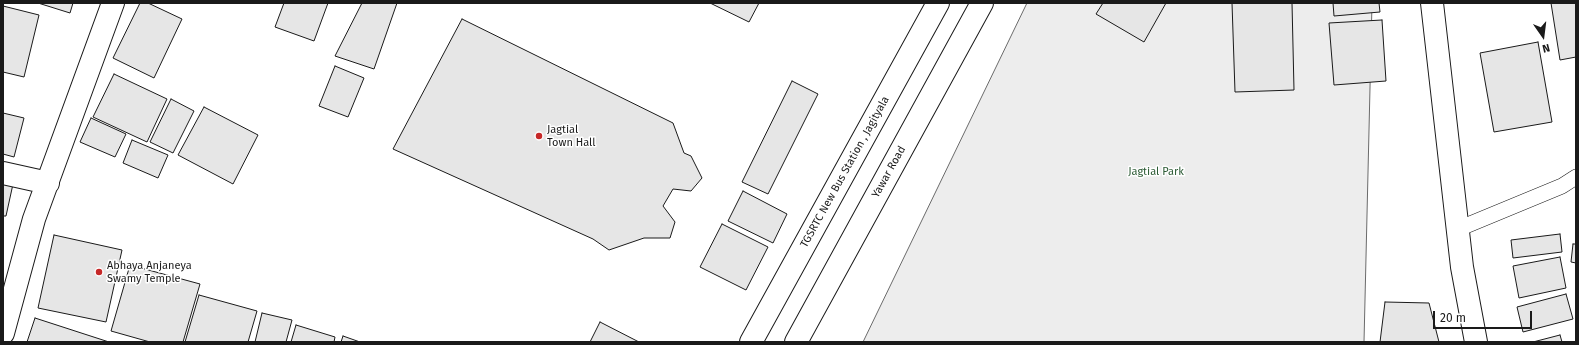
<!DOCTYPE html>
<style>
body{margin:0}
#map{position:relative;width:1579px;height:345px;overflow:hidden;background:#fff;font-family:"Fira Sans",sans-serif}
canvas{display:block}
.frame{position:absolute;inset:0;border:4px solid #1a1a1a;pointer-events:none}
.north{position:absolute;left:1523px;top:16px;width:40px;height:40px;-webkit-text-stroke:3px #fff;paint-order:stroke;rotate:166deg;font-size:11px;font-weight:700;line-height:16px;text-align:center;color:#1a1a1a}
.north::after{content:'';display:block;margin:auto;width:14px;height:18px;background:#1a1a1a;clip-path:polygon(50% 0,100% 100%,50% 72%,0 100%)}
.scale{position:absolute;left:1433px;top:311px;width:99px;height:18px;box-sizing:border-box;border:2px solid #1a1a1a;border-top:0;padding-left:5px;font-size:12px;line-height:14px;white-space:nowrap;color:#1a1a1a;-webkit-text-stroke:3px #fff;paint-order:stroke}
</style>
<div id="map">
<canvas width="1579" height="345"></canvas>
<div class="frame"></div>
<div class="north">N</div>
<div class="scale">20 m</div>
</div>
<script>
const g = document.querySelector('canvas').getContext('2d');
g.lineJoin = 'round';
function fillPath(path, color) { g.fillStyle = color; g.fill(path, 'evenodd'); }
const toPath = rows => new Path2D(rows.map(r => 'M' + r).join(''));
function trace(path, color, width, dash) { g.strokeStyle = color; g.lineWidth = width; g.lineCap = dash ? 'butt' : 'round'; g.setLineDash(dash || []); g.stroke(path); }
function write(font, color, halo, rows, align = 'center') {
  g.font = font + ' "Fira Sans",sans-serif'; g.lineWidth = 3; g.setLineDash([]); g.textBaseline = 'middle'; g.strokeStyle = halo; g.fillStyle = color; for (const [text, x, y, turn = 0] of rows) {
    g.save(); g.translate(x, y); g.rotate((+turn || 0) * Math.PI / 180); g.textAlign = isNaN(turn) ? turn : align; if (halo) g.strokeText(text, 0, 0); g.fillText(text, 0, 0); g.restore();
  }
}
const green = toPath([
 [1027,3,1372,3,1364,342,863,342,1027,3]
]);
fillPath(green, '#ededed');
trace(green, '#6a6a6a', 1);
const building = toPath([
 [38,3,73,3,70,13,38,3],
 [140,3,148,3,182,19,154,78,113,58,140,3],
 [284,3,328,3,314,41,275,27,284,3],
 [362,3,397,3,374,69,335,56,362,3],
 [710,3,759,3,749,22,710,3],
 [1103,3,1166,3,1144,42,1096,14,1103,3],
 [1232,3,1292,3,1294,90,1235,92,1232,3],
 [1333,3,1379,3,1380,12,1334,16,1333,3],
 [1551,3,1576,3,1576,57,1560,60,1551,3],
 [3,6,39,15,24,77,3,72,3,6],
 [462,19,673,123,684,153,691,156,702,178,691,191,673,189,663,206,675,222,670,238,644,238,609,250,593,239,393,149,462,19],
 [1382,20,1386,81,1334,85,1329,23,1382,20],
 [1538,42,1552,122,1494,132,1480,53,1538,42],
 [335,66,364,78,348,117,319,106,335,66],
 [114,74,167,99,147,142,93,117,114,74],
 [792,81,818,94,768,194,742,182,792,81],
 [171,99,194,111,173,153,150,142,171,99],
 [204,107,258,135,233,184,178,155,204,107],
 [3,113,24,118,14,157,3,154,3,113],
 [91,118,126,134,115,157,80,142,91,118],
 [132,140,168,155,158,178,123,163,132,140],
 [3,182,13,184,6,216,3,216,3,182],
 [743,191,787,214,773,243,728,221,743,191],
 [722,224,768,247,746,290,700,267,722,224],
 [1560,234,1562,252,1513,258,1511,240,1560,234],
 [54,235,122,250,106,322,38,308,54,235],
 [1573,244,1576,244,1576,263,1571,262,1573,244],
 [1560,257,1566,288,1519,298,1513,266,1560,257],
 [130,265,200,284,183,342,150,342,111,331,130,265],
 [1566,294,1573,319,1523,332,1517,307,1566,294],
 [199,295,257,311,248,342,185,342,199,295],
 [1385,302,1429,303,1439,342,1380,342,1385,302],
 [262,313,292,320,286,342,255,342,262,313],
 [35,318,109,342,27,342,35,318],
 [600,322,639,342,590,342,600,322],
 [296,325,335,337,334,342,291,342,296,325],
 [1560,335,1562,342,1533,342,1560,335],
 [343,336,360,342,341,342,343,336]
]);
fillPath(building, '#e6e6e6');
trace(building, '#1a1a1a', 1);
const lane = toPath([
 [1458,229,1562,186,1576,177]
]);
const street = toPath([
 [3,173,48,183],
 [3,333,34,219,113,3]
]);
const secondary = toPath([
 [1432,3,1462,267,1476,342]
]);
const highway = toPath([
 [751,342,938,3],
 [796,342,982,3]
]);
trace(lane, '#1a1a1a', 16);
trace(street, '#1a1a1a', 24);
trace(secondary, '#1a1a1a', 24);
trace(highway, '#1a1a1a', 24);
trace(lane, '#fff', 15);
trace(street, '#fff', 22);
trace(secondary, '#fff', 22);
trace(highway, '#fff', 22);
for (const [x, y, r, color] of [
 [539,136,4,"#c62828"],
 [99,272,4,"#c62828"]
]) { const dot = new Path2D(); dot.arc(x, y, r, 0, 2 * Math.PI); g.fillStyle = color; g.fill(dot); trace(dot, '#fff', 1.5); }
write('11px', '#1a1a1a', '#fff', [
 ["Jagtial",547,130],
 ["Town Hall",547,143],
 ["Abhaya Anjaneya",107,266],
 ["Swamy Temple",107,279]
], 'left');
write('11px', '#1a1a1a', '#fff', [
 ["TGSRTC New Bus Station , Jagityala",845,172,-61],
 ["Yawar Road",889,172,-61]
]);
write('11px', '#2b5a34', '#fff', [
 ["Jagtial Park",1156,172]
]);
</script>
